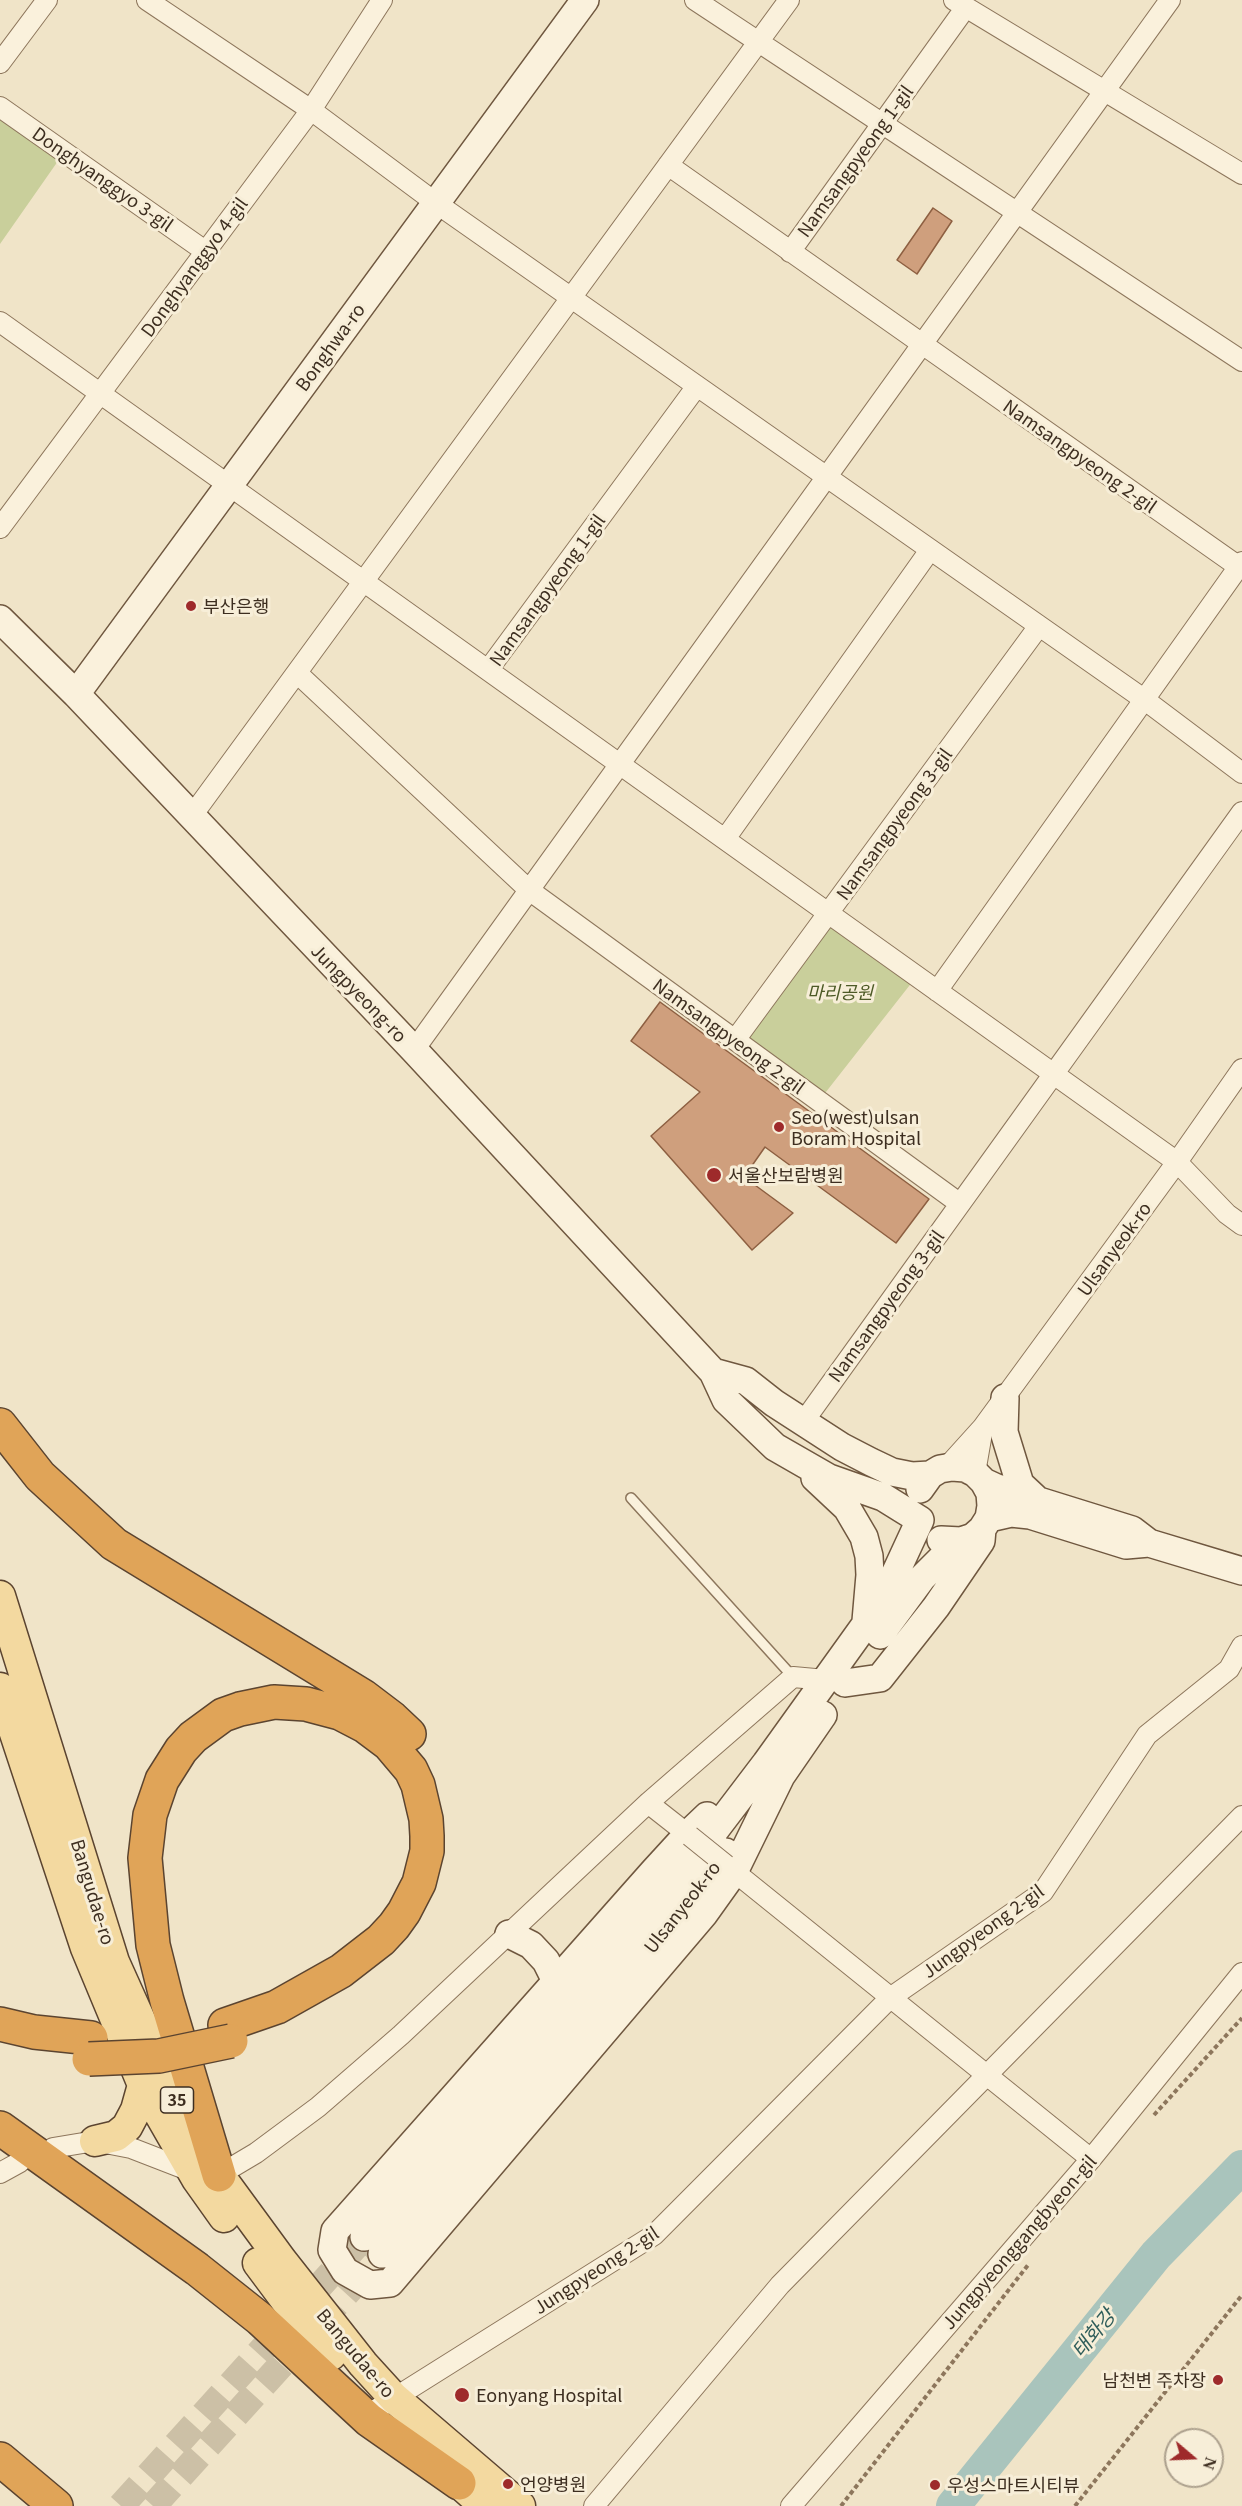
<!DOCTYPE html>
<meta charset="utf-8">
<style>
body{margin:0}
#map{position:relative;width:1242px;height:2506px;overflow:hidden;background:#f0e4c8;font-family:Georgia,serif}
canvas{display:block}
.north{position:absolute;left:1164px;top:2428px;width:60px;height:60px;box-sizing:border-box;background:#f7eed8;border:2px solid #ada18e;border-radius:50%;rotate:109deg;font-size:16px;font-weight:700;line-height:24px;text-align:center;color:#3d2e20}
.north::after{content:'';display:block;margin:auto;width:21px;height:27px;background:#9e2a2b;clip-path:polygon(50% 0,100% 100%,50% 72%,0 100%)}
</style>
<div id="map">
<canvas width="1242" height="2506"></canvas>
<div class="north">N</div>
</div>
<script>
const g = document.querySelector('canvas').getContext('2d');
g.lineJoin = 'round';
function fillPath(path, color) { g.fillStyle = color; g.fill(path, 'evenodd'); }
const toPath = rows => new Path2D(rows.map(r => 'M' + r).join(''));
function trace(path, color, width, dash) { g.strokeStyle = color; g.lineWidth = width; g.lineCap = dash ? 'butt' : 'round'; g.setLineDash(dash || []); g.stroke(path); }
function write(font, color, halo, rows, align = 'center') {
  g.font = font + ' Georgia,"Noto Sans KR",serif'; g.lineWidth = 6; g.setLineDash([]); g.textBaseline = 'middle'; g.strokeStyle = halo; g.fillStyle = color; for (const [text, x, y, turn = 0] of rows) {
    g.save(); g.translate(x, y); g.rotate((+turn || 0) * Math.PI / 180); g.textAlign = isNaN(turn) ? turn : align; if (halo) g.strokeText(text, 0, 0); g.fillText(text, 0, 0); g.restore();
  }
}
fillPath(toPath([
 [0,118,58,161,0,244],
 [830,922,913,981,822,1097,745,1040]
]), '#c9cf9b');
trace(toPath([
 [953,2506,1156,2255,1242,2167]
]), '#a9c4bc', 34);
const building = toPath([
 [933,208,952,221,917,274,897,260,933,208],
 [660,1002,929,1199,896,1243,765,1147,744,1177,793,1213,752,1250,651,1136,700,1092,631,1041,660,1002]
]);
fillPath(building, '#cf9f7d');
trace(building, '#8d5f41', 1.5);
trace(toPath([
 [121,2506,364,2237],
 [153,2506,382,2254]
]), '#ccc0a6', 27, [27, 14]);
const service = toPath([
 [631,1498,793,1677]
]);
const minor = toPath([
 [147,0,311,110,436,203,1145,700,1242,773],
 [695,0,1242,361],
 [954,0,1242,174],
 [0,63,47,0],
 [0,107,205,251],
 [668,165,1242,569],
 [790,252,966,7],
 [0,322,1177,1162,1227,1214,1242,1225],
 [0,528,311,110,382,0],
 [488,670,697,386],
 [297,673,529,890,959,1203],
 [191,817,789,0],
 [725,839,930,550],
 [937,991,1242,562],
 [735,1040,1039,626],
 [414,1050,1170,0],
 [804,1421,1242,812],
 [983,1427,1177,1162,1242,1069],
 [946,1468,983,1427,975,1473],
 [648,1803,690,1836],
 [726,1865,1091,2159],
 [53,2148,95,2141,131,2148,193,2172,219,2175,256,2153,318,2107,401,2035,648,1803,793,1677,826,1680],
 [0,2173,20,2162],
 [377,2409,654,2235,890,1998,1043,1892,1147,1735,1229,1669,1242,1646],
 [594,2506,780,2285,1242,1816],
 [791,2506,1091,2159,1242,1973]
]);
const secondary = toPath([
 [0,619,76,694,414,1050,713,1372],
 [76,694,585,0],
 [1005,1398,1004,1432,1020,1484,1036,1499],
 [815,1478,847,1508,864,1537,869,1556,870,1575,866,1621],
 [920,1489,930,1475,940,1469,952,1467,965,1468,975,1473,984,1482,990,1493,991,1506,989,1518],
 [941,1540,961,1541,973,1537,982,1529,989,1518,1011,1513,1030,1515,1126,1545,1149,1543,1132,1530,997,1488,984,1482],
 [1149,1543,1242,1571],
 [880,1635,922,1578,958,1542],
 [845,1683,880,1678,936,1607,981,1541,982,1529],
 [772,1789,823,1715],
 [707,1816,687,1835,654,1871,335,2231,332,2250,345,2271,370,2285,390,2283,704,1914,734,1872,781,1776],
 [509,1934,531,1945,546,1961,556,1981],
 [364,2237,671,1888,766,1763,883,1600,920,1520,883,1497,829,1478,775,1447,726,1400,713,1372,746,1381,774,1403,842,1447,871,1462,892,1472,912,1476,930,1475],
 [382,2254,675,1921,726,1852]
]);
const primary = toPath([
 [0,1596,114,1962,176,2100,219,2175,282,2261,363,2364,394,2398,520,2506],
 [0,1688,86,1948,143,2085,197,2179,224,2217],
 [95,2141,116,2136,127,2127,136,2110,143,2085],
 [258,2263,296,2314,331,2355],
 [440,2466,485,2506]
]);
const motorway = toPath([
 [0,1425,40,1476,114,1544,363,1696,392,1718,409,1734],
 [0,2024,34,2032,91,2038],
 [0,2128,197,2269,260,2319,369,2420,459,2483],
 [219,2175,167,2001,153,1945,145,1858,150,1815,162,1780,181,1750,193,1737,223,1715,240,1709,274,1702,306,1704,340,1713,365,1726,389,1744,411,1770,418,1785,426,1819,427,1836,427,1851,419,1883,404,1912,394,1926,381,1940,341,1971,277,2007,225,2025],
 [0,2459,56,2506]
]);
trace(service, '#8d765c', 12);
trace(minor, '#8d765c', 22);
trace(secondary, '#6f573f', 30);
trace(primary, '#5b4430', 33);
trace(motorway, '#5b4430', 36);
trace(toPath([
 [1154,2115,1242,2018],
 [841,2506,1028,2265],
 [1075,2506,1242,2295]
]), '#8d765c', 4, [4.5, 3]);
trace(service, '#faf1dc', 9);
trace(minor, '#faf1dc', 20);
trace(secondary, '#faf1dc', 27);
trace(primary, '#f3d9a0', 30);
trace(motorway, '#e0a458', 33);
const minorBridge = toPath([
 [690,1836,726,1865]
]);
const motorwayBridge = toPath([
 [89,2059,159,2056,231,2041]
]);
trace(minorBridge, '#8d765c', 22, []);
trace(motorwayBridge, '#5b4430', 36, []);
trace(minorBridge, '#faf1dc', 20);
trace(motorwayBridge, '#e0a458', 33);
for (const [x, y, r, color] of [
 [191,606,6,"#9e2a2b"],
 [779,1127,6,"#9e2a2b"],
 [714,1175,8,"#9e2a2b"],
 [1218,2380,6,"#9e2a2b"],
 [462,2395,8,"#9e2a2b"],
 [508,2484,6,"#9e2a2b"],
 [935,2485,6,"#9e2a2b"]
]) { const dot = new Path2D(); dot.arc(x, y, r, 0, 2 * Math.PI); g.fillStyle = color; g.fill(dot); trace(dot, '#f7eed8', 2); }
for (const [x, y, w] of [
 [177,2100,33]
]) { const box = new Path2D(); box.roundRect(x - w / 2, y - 13, w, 26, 4.5); g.fillStyle = '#f7eed8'; g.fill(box); trace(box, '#3d2e20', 1.5); }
write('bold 16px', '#3d2e20', null, [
 ["35",177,2100]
]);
write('18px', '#3d2e20', '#f7eed8', [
 ["Namsangpyeong 1-gil",855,161,-54],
 ["Donghyanggyo 3-gil",103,179,35],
 ["Donghyanggyo 4-gil",194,267,-54],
 ["Bonghwa-ro",330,347,-54],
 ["Namsangpyeong 2-gil",1080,456,35],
 ["Namsangpyeong 1-gil",547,590,-54],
 ["Namsangpyeong 3-gil",894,824,-54],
 ["Jungpyeong-ro",359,993,46],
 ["Namsangpyeong 2-gil",729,1036,36],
 ["Ulsanyeok-ro",1114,1249,-54],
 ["Namsangpyeong 3-gil",886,1306,-54],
 ["Bangudae-ro",93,1892,73],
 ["Ulsanyeok-ro",682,1907,-52],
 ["Jungpyeong 2-gil",983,1931,-36],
 ["Jungpyeonggangbyeon-gil",1019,2242,-49],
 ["Jungpyeong 2-gil",596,2270,-33],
 ["Bangudae-ro",356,2353,50]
]);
write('18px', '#3d2e20', '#f7eed8', [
 ["부산은행",203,606],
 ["Seo(west)ulsan",791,1117],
 ["Boram Hospital",791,1138],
 ["서울산보람병원",728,1175],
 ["남천변 주차장",1206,2380,"right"],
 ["Eonyang Hospital",476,2395],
 ["언양병원",520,2484],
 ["우성스마트시티뷰",947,2485]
], 'left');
write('italic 18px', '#4d5a26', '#f7eed8', [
 ["마리공원",840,992]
]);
write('italic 20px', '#2f5d5a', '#f7eed8', [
 ["태화강",1093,2333,-51]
]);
</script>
